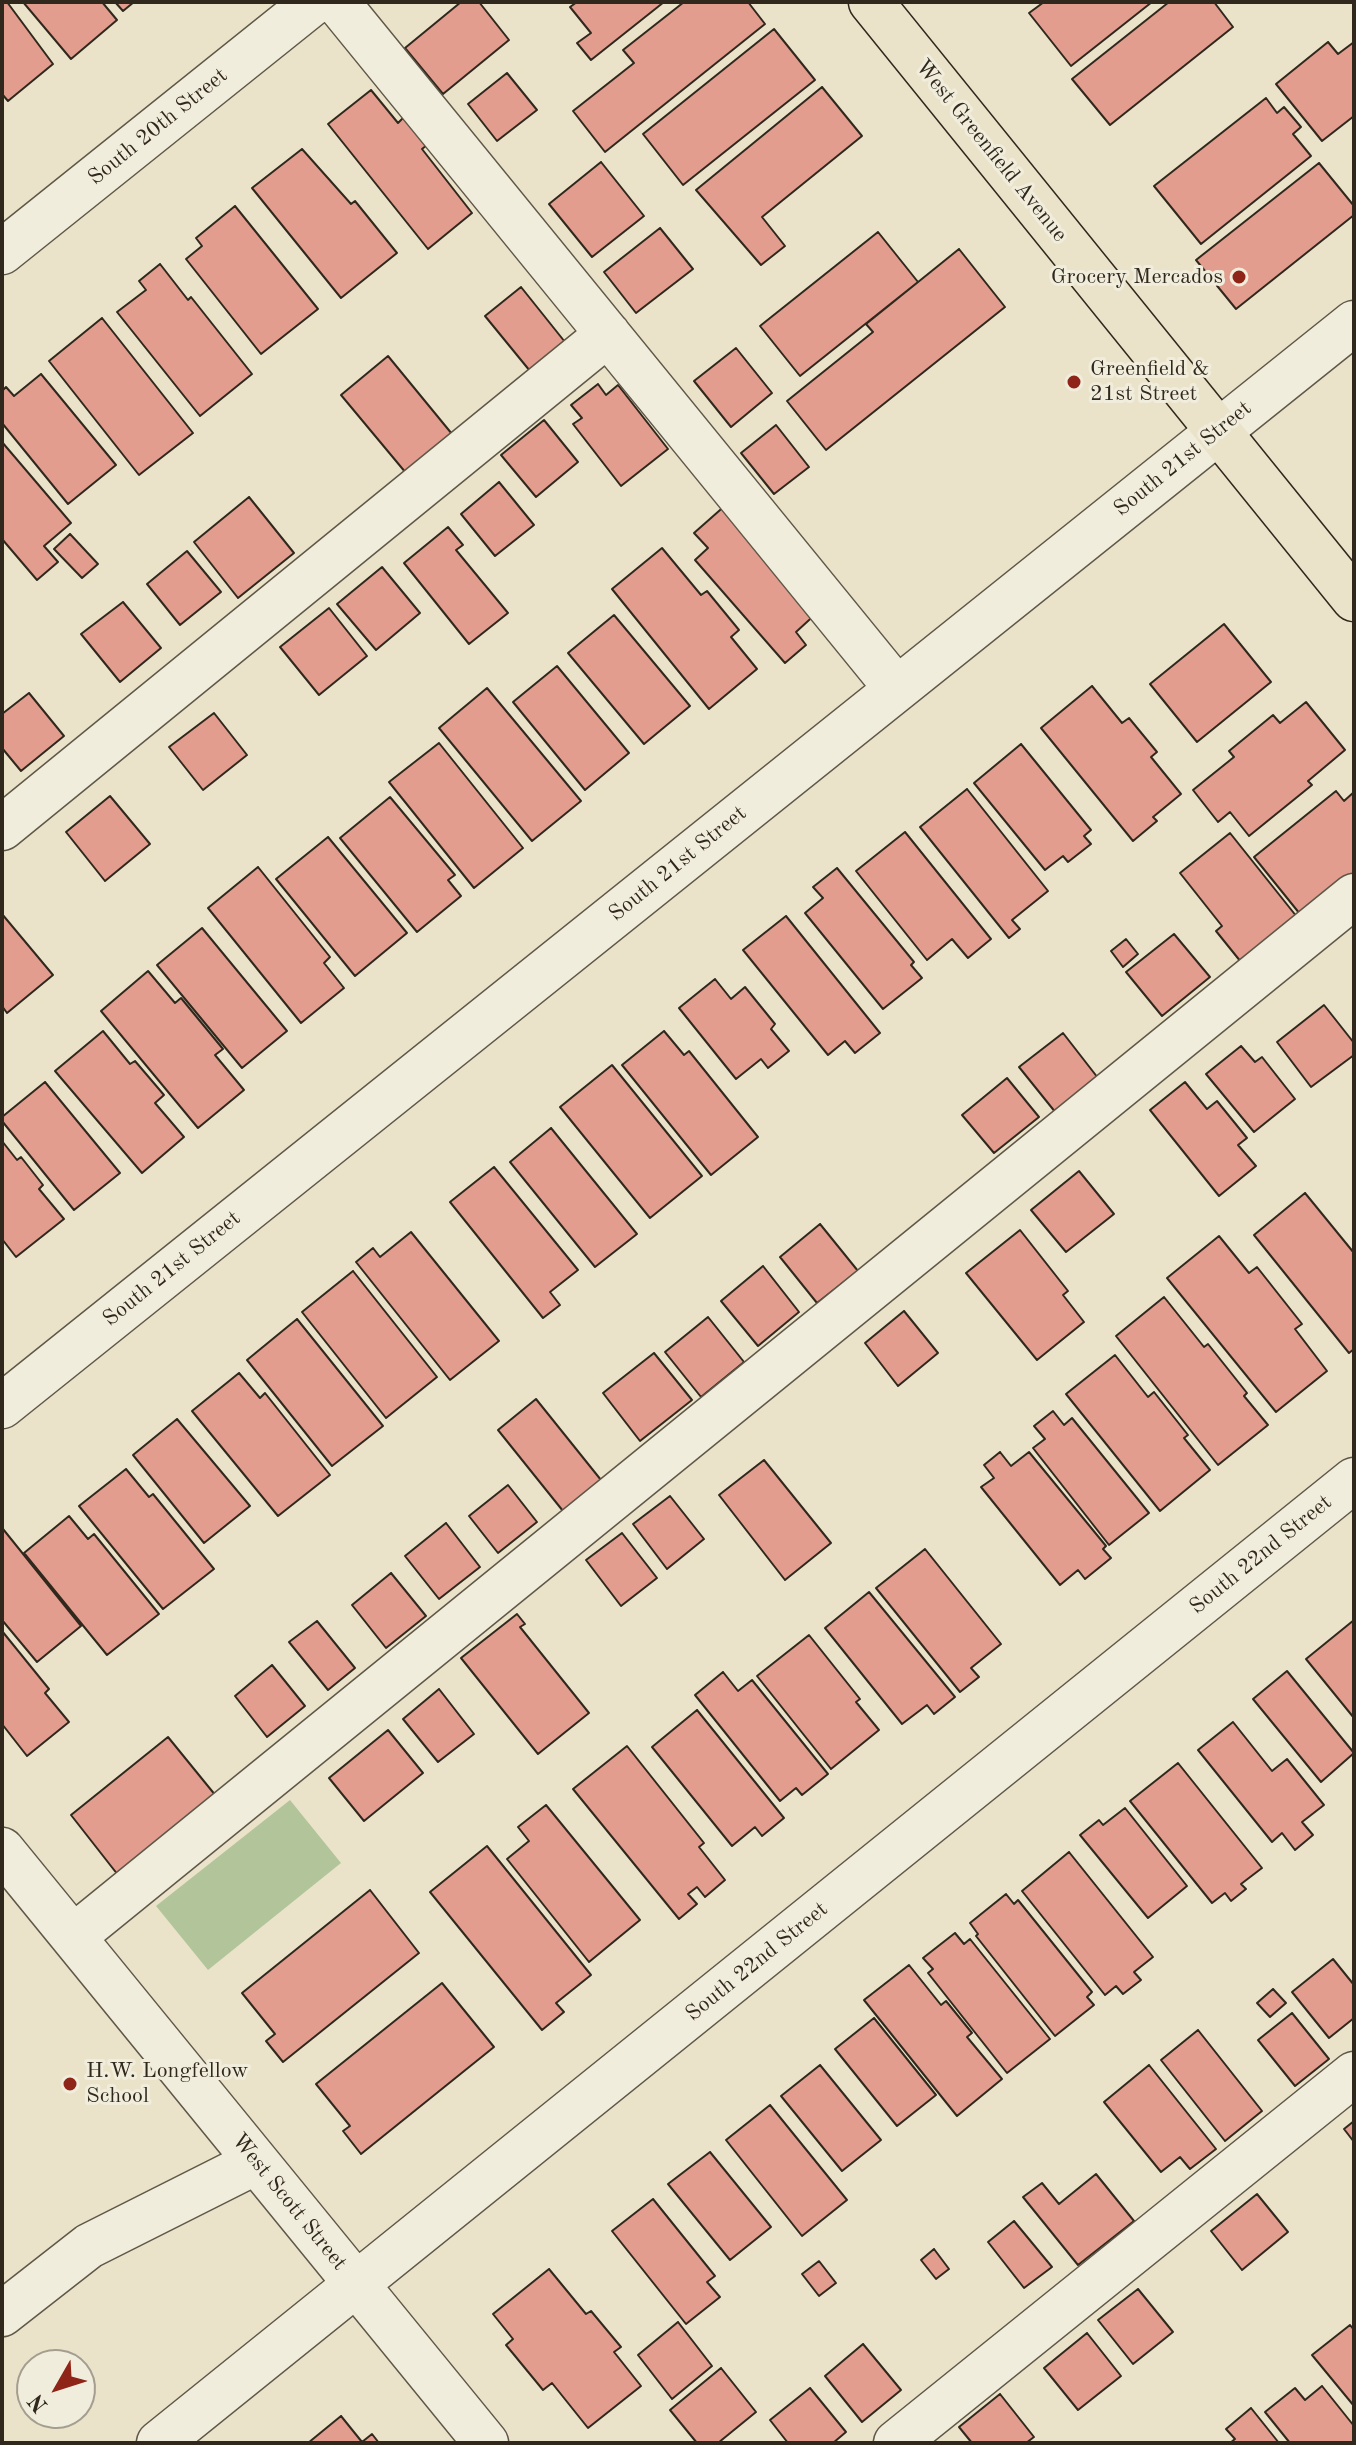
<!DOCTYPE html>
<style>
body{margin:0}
#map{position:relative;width:1356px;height:2445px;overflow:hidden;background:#eae3c9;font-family:"Old Standard TT",serif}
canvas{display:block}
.frame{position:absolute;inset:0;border:4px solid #31281d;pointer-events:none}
.north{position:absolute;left:16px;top:2349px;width:80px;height:80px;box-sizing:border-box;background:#f1eddc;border:2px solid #a49e90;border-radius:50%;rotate:231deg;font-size:22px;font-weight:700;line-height:32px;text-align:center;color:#31281d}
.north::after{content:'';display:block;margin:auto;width:28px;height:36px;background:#8f2418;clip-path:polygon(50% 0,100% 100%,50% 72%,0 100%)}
</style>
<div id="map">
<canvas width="1356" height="2445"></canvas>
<div class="frame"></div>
<div class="north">N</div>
</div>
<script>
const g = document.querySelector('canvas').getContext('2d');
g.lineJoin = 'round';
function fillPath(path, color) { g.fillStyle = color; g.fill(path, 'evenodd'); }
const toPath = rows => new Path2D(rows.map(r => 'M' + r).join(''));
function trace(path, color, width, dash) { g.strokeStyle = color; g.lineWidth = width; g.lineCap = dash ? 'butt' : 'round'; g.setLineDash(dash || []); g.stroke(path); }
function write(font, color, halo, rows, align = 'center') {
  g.font = font + ' "Old Standard TT",serif'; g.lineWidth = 6; g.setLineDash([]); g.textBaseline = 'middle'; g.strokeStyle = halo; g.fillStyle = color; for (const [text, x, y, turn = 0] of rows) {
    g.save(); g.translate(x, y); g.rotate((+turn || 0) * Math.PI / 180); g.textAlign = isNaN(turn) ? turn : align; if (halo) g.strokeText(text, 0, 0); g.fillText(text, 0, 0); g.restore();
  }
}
fillPath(toPath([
 [290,1800,341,1863,208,1970,156,1906]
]), '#b2c59a');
const building = toPath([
 [2,2,7,2,53,64,8,101,2,94,2,2],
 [23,2,102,2,117,20,71,59,23,2],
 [115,2,134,2,123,11,115,2],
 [461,2,479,2,509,40,443,94,405,48,461,2],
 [577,2,664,2,591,60,577,43,591,33,570,7,577,2],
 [684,2,748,2,765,24,605,152,573,111,634,63,623,50,684,2],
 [1044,2,1152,2,1071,66,1029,13,1044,2],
 [1169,2,1214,2,1233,27,1110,125,1072,79,1169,2],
 [774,29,815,80,683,185,643,134,774,29],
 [1328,42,1338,54,1354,42,1354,116,1322,141,1276,84,1328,42],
 [507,73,537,110,497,141,468,104,507,73],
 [822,87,862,136,762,217,785,246,761,265,696,190,822,87],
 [371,90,398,123,404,117,427,145,422,149,472,213,428,249,328,124,371,90],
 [1266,98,1277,113,1284,107,1301,127,1293,134,1311,156,1201,244,1154,186,1266,98],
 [302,149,351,204,355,201,397,253,341,298,252,188,302,149],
 [601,162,644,216,592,257,549,204,601,162],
 [1319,163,1354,206,1354,215,1236,309,1196,260,1319,163],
 [235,206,318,309,261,354,186,259,202,246,196,238,235,206],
 [660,228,693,269,636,313,604,272,660,228],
 [878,232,918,282,800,376,760,326,878,232],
 [959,249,1005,307,826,450,787,401,873,332,866,324,959,249],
 [160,264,188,300,191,297,252,374,200,416,117,312,146,290,139,281,160,264],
 [521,287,565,342,530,371,485,316,521,287],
 [102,318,193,433,139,475,49,361,102,318],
 [736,348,772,393,731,427,694,381,736,348],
 [388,356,452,434,406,473,341,395,388,356],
 [41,374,116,465,68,504,2,423,2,391,6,387,14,396,41,374],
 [598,384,606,395,618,385,668,449,621,486,573,424,582,418,571,405,598,384],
 [544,420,578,462,536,497,501,455,544,420],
 [776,425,809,467,774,494,741,453,776,425],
 [2,442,71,523,44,546,58,562,37,580,2,539,2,442],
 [499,482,534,525,495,556,461,514,499,482],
 [249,497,294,553,238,598,194,542,249,497],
 [728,503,820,610,796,632,806,645,785,663,695,560,708,548,694,533,728,503],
 [448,527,463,545,456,550,508,613,469,644,404,563,448,527],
 [70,534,98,564,82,578,54,549,70,534],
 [662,548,701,595,707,591,739,630,731,637,757,669,709,709,612,589,662,548],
 [187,551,221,592,180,625,147,584,187,551],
 [382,567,420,613,376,650,337,604,382,567],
 [123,602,161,648,120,682,81,634,123,602],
 [329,608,367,656,319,695,280,647,329,608],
 [614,615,690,706,644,744,568,653,614,615],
 [1224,624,1271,682,1197,742,1150,684,1224,624],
 [557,666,629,753,585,790,513,702,557,666],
 [1092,686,1122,723,1129,718,1157,752,1151,757,1181,794,1153,817,1157,821,1133,841,1041,728,1092,686],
 [487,688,581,801,532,841,439,728,487,688],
 [29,693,64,736,21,771,2,748,2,714,29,693],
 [1306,702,1345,750,1308,781,1312,785,1249,836,1230,812,1218,822,1193,790,1234,757,1229,751,1273,715,1280,723,1306,702],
 [214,713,247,755,203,790,169,747,214,713],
 [439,743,523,848,474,888,389,782,439,743],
 [1021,744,1091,830,1084,836,1091,844,1068,862,1063,856,1045,870,974,783,1021,744],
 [967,789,1048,891,1012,920,1020,929,1009,938,920,827,967,789],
 [1336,791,1344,801,1354,792,1354,879,1304,919,1254,857,1336,791],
 [110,796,150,844,105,881,66,832,110,796],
 [390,797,455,875,448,880,461,896,417,932,340,838,390,797],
 [905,832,991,939,968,958,952,939,927,960,856,871,905,832],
 [1230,833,1297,917,1241,962,1216,931,1222,926,1180,873,1230,833],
 [328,837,407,933,355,976,276,879,328,837],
 [258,867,330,957,324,963,344,988,301,1023,208,908,258,867],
 [837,868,914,962,911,965,922,978,883,1009,805,913,823,898,813,887,837,868],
 [2,914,53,975,7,1013,2,1006,2,914],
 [786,916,880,1033,855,1053,845,1041,828,1055,743,950,786,916],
 [202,928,287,1031,242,1068,157,965,202,928],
 [1174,934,1210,977,1162,1016,1126,972,1174,934],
 [1126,939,1138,954,1123,967,1111,951,1126,939],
 [148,971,175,1003,181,998,223,1049,215,1055,244,1090,198,1128,101,1011,148,971],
 [715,979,731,999,745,987,775,1024,771,1029,789,1051,768,1068,761,1059,736,1079,679,1008,715,979],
 [1324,1005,1354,1043,1354,1055,1311,1087,1277,1042,1324,1005],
 [103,1031,130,1064,135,1061,164,1095,155,1103,184,1137,142,1173,55,1071,103,1031],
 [664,1031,684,1055,689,1051,758,1137,711,1175,622,1065,664,1031],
 [1063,1033,1098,1078,1056,1113,1019,1067,1063,1033],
 [1241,1046,1255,1062,1262,1057,1295,1099,1254,1132,1206,1074,1241,1046],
 [612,1065,702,1176,650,1218,560,1107,612,1065],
 [1007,1078,1039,1117,994,1153,962,1115,1007,1078],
 [45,1082,120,1173,74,1210,2,1121,2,1117,45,1082],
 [1185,1082,1207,1109,1217,1101,1247,1138,1238,1145,1256,1166,1219,1196,1150,1110,1185,1082],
 [551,1128,637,1234,595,1267,510,1162,551,1128],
 [2,1141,17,1160,21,1157,43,1185,39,1189,64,1219,16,1257,2,1239,2,1141],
 [494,1167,578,1270,550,1292,560,1305,543,1318,450,1202,494,1167],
 [1079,1171,1114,1214,1066,1252,1031,1210,1079,1171],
 [1305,1193,1354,1253,1354,1349,1349,1353,1254,1235,1305,1193],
 [820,1224,858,1271,817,1303,780,1257,820,1224],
 [1020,1230,1068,1291,1063,1295,1084,1322,1037,1360,966,1273,1020,1230],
 [411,1232,499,1341,450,1380,356,1262,373,1248,380,1257,411,1232],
 [1219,1236,1249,1273,1257,1267,1302,1324,1295,1329,1327,1371,1276,1412,1167,1278,1219,1236],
 [763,1266,799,1312,758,1346,721,1301,763,1266],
 [353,1271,437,1377,386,1418,302,1312,353,1271],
 [1164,1297,1204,1347,1208,1344,1247,1393,1244,1396,1268,1425,1218,1465,1116,1336,1164,1297],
 [904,1311,938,1353,898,1386,865,1343,904,1311],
 [708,1317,744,1362,701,1397,665,1352,708,1317],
 [297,1319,383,1426,332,1466,247,1360,297,1319],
 [654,1353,692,1400,640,1441,603,1393,654,1353],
 [1115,1355,1148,1397,1154,1392,1188,1435,1184,1438,1210,1470,1160,1511,1066,1394,1115,1355],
 [239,1373,260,1398,265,1393,330,1475,278,1516,192,1411,239,1373],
 [536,1399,601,1480,563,1511,498,1430,536,1399],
 [1053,1411,1064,1425,1072,1418,1149,1513,1109,1545,1033,1448,1045,1439,1034,1426,1053,1411],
 [177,1419,250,1506,204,1543,133,1455,177,1419],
 [1000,1452,1011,1466,1029,1452,1106,1546,1103,1549,1111,1558,1085,1579,1078,1570,1060,1585,981,1487,994,1478,984,1465,1000,1452],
 [764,1460,831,1543,785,1580,719,1495,764,1460],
 [126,1469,149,1497,153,1494,214,1569,163,1609,79,1506,126,1469],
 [508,1485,537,1522,498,1553,469,1516,508,1485],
 [670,1496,704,1539,667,1569,633,1524,670,1496],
 [69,1516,88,1539,94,1534,159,1614,107,1655,24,1553,69,1516],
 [446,1523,480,1567,439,1599,405,1556,446,1523],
 [3,1529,81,1626,37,1662,2,1620,3,1529],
 [622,1533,657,1578,621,1606,586,1560,622,1533],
 [925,1549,1001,1644,971,1668,979,1677,960,1692,876,1588,925,1549],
 [391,1573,426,1616,386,1648,352,1605,391,1573],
 [869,1592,955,1697,934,1714,927,1705,902,1724,825,1628,869,1592],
 [517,1614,525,1624,520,1627,589,1713,538,1754,461,1658,517,1614],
 [1354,1620,1354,1718,1306,1659,1354,1620],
 [317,1621,355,1668,328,1690,289,1642,317,1621],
 [2,1631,49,1689,45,1693,69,1722,27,1756,2,1724,2,1631],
 [809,1635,860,1699,856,1702,879,1730,831,1769,757,1676,809,1635],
 [272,1665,305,1706,267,1737,235,1696,272,1665],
 [1287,1671,1354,1753,1321,1782,1253,1699,1287,1671],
 [723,1672,738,1691,752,1680,828,1774,802,1795,796,1788,780,1801,695,1695,723,1672],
 [439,1689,474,1734,438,1762,403,1719,439,1689],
 [697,1710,784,1818,762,1836,755,1827,732,1846,652,1747,697,1710],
 [1233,1722,1272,1771,1287,1759,1324,1805,1302,1822,1313,1835,1295,1850,1282,1833,1272,1842,1198,1750,1233,1722],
 [388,1730,423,1773,364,1821,329,1778,388,1730],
 [168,1737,216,1796,118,1875,71,1815,168,1737],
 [627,1746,704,1843,699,1847,725,1880,705,1897,697,1887,688,1894,697,1904,679,1919,573,1789,627,1746],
 [1178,1763,1262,1868,1241,1884,1246,1889,1231,1901,1225,1893,1212,1903,1130,1801,1178,1763],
 [546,1805,640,1920,589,1962,507,1859,529,1841,518,1827,546,1805],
 [1125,1808,1187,1886,1148,1918,1080,1835,1099,1820,1103,1825,1125,1808],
 [487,1846,591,1975,556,2003,564,2012,542,2030,430,1892,487,1846],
 [1069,1852,1153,1957,1134,1972,1141,1980,1123,1994,1116,1986,1105,1995,1022,1891,1069,1852],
 [370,1890,419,1953,283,2062,266,2041,275,2034,242,1993,370,1890],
 [1006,1894,1014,1904,1018,1900,1092,1992,1087,1997,1094,2005,1055,2036,976,1936,978,1934,970,1923,1006,1894],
 [955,1933,964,1944,970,1939,1050,2039,1007,2073,928,1973,933,1969,923,1958,955,1933],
 [1333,1959,1354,1985,1354,2018,1329,2038,1292,1992,1333,1959],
 [909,1965,941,2005,946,2001,972,2033,967,2037,1002,2079,957,2116,864,2000,909,1965],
 [442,1983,494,2047,361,2154,343,2131,350,2126,316,2084,442,1983],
 [1273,1989,1286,2003,1270,2017,1257,2003,1273,1989],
 [1292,2013,1329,2059,1295,2086,1258,2040,1292,2013],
 [874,2018,936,2095,897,2126,835,2049,874,2018],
 [1198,2030,1262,2111,1225,2141,1161,2060,1198,2030],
 [820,2065,881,2140,842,2171,781,2096,820,2065],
 [1149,2065,1216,2149,1190,2169,1180,2157,1161,2172,1104,2102,1149,2065],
 [770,2105,847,2200,802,2236,726,2140,770,2105],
 [1354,2121,1354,2142,1344,2129,1354,2121],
 [710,2152,771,2227,730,2260,668,2184,710,2152],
 [1096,2174,1134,2221,1078,2265,1023,2197,1042,2183,1059,2204,1096,2174],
 [1257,2194,1288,2232,1242,2270,1211,2231,1257,2194],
 [653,2199,715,2276,707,2282,720,2297,686,2324,612,2231,653,2199],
 [1014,2221,1052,2267,1024,2288,988,2242,1014,2221],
 [934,2249,949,2269,936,2279,921,2260,934,2249],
 [819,2261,836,2283,819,2296,802,2274,819,2261],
 [549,2269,586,2314,591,2311,621,2347,614,2352,641,2386,588,2428,552,2383,543,2390,506,2345,513,2339,493,2314,549,2269],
 [1138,2289,1173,2332,1133,2364,1098,2320,1138,2289],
 [678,2322,712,2366,672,2399,638,2355,678,2322],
 [1350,2325,1354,2330,1354,2406,1312,2355,1350,2325],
 [1087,2333,1121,2376,1078,2410,1044,2368,1087,2333],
 [863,2344,901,2390,862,2422,825,2376,863,2344],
 [721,2368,756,2412,718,2443,697,2443,670,2410,721,2368],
 [1322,2386,1354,2426,1354,2443,1290,2443,1265,2412,1295,2388,1305,2400,1322,2386],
 [810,2388,846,2432,833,2443,788,2443,770,2420,810,2388],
 [1000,2394,1034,2437,1026,2443,972,2443,959,2427,1000,2394],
 [1251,2408,1279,2443,1230,2443,1235,2439,1226,2429,1251,2408],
 [341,2416,362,2442,372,2434,379,2443,308,2443,341,2416]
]);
fillPath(building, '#e29d8f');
trace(building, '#31281d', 2);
const minor = toPath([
 [337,2,897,689],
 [2,252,314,2],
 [2,828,608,334],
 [2,1406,1354,323],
 [2,1850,486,2443],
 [73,1937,1354,896],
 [2,2314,89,2246,256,2162],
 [159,2443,1354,1480],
 [896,2443,1354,2074]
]);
const major = toPath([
 [871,2,1354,599]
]);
trace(minor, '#5f5748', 47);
trace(major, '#31281d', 47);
trace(minor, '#f1eddc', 44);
trace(major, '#eae3c9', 44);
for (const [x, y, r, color] of [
 [1239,277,8,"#8f2418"],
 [1074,382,8,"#8f2418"],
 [70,2084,8,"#8f2418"]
]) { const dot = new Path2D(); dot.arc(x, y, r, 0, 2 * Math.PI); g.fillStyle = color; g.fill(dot); trace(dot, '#f1eddc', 3); }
write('22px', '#31281d', '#f1eddc', [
 ["South 20th Street",158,127,-39],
 ["West Greenfield Avenue",991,151,51],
 ["South 21st Street",1183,459,-39],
 ["South 21st Street",678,864,-39],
 ["South 21st Street",172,1269,-39],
 ["South 22nd Street",1261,1555,-39],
 ["South 22nd Street",757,1962,-39],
 ["West Scott Street",289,2202,51]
]);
write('22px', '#31281d', '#f1eddc', [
 ["Grocery Mercados",1223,277,"right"],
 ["Greenfield &",1090,369],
 ["21st Street",1090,394],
 ["H.W. Longfellow",86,2071],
 ["School",86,2096]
], 'left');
</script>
